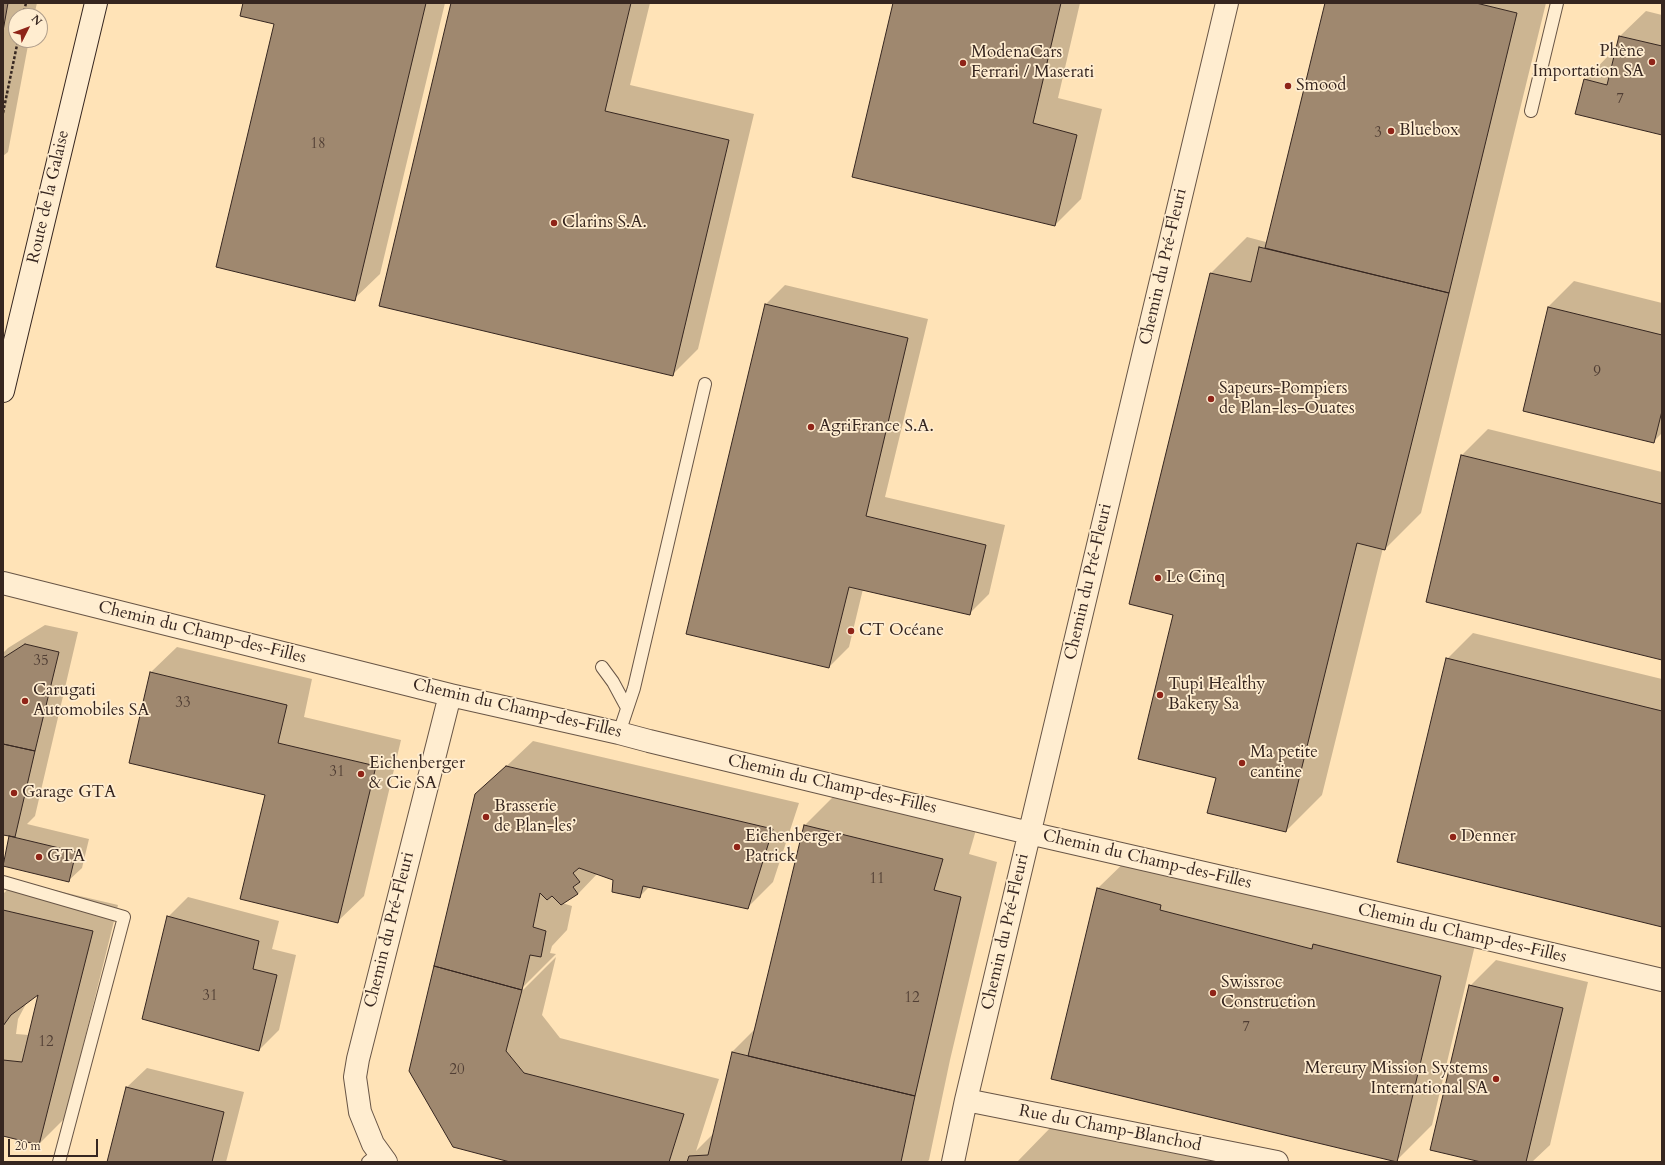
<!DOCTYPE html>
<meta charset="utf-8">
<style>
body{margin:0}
#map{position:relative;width:1665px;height:1165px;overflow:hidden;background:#ffe3b7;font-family:Cardo,serif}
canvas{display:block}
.frame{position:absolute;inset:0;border:4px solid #362620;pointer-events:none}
.north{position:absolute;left:8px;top:8px;width:40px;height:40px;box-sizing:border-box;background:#ffedd0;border:1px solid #af9d8a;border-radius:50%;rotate:48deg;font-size:11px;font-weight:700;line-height:16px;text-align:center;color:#362620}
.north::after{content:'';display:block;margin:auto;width:14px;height:18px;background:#8f2418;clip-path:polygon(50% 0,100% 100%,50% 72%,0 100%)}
.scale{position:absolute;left:8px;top:1139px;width:90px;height:18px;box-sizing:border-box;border:2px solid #362620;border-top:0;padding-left:5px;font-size:12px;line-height:14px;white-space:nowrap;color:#362620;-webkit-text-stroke:3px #ffedd0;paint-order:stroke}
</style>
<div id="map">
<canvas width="1665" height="1165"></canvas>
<div class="frame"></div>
<div class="north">N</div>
<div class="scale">20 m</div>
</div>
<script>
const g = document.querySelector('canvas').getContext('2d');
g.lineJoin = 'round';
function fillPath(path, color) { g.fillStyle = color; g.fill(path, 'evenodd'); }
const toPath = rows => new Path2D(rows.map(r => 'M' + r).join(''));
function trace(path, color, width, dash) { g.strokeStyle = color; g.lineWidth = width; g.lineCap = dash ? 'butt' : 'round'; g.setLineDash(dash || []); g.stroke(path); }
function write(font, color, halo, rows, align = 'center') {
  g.font = font + ' Cardo,serif'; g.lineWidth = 3.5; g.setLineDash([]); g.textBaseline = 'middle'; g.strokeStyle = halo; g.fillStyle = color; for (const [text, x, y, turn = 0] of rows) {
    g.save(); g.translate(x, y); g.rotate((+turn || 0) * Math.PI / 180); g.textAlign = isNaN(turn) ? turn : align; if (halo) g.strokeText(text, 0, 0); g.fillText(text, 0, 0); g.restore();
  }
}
fillPath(toPath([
 [3,3,37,3,34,16,16,16,16,40,29,40,8,152,3,156],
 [244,3,445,3,380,274,354,299,275,23],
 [452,3,650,3,630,85,754,114,698,349,673,374],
 [894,3,1080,3,1058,98,1102,109,1081,199,1055,225],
 [1326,3,1546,3,1421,513,1385,549,1383,548,1322,795,1286,831,1217,778,1174,614,1130,603,1211,273,1247,237,1266,242,1268,239],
 [1646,11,1662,15,1662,134,1585,80,1610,54,1616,55,1620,36],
 [1574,281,1662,303,1662,433,1654,441,1548,307],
 [785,285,928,319,885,497,1005,525,989,594,969,614,863,589,849,647,829,667,765,305],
 [1488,429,1662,472,1662,659,1427,601,1462,455],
 [45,625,78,632,35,816,27,824,89,839,82,868,68,881,3,865,12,836,3,834,3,653,8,648],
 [1473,633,1662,679,1662,926,1447,659],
 [177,647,312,679,304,717,401,740,364,896,338,921,266,794,151,672],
 [533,741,799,803,773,882,747,908,650,886,639,897,614,879,598,873,578,894,562,903,572,906,567,930,552,946,550,953,556,954,517,993,519,994,556,957,542,1015,560,1038,719,1079,696,1151,714,1133,732,1052,755,1029,805,825,841,789,978,823,969,854,997,862,950,1060,929,1160,927,1162,514,1162,476,795],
 [1134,853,1476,941,1432,1125,1396,1161,1098,888],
 [16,881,118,905,65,1118,39,1144,3,1135,3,894],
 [40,993,29,1035,16,1034,18,1019,27,1002],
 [188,897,279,921,272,949,296,955,279,1030,259,1050,168,917],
 [1496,960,1588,982,1550,1145,1532,1162,1486,1162,1470,986],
 [147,1068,244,1092,226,1162,108,1162,127,1087],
 [1053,1125,1229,1162,1017,1162]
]), '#0003');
const building = toPath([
 [3,3,8,3,3,31,3,3],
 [243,3,426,3,355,301,216,267,274,24,240,16,243,3],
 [451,3,631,3,605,111,729,140,673,376,379,306,451,3],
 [893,3,1061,3,1033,123,1077,135,1055,226,852,177,893,3],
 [1325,3,1476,3,1517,13,1449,293,1265,248,1325,3],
 [1619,36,1662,46,1662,135,1575,114,1584,79,1607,85,1619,36],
 [1259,247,1449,293,1385,550,1357,543,1286,832,1207,813,1216,778,1138,759,1173,615,1129,604,1210,273,1251,282,1259,247],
 [765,304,908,338,866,516,986,545,970,615,849,587,829,668,686,634,765,304],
 [1548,307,1662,335,1662,411,1654,443,1523,411,1548,307],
 [1461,455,1662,504,1662,660,1426,602,1461,455],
 [25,644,59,652,35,751,3,744,3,658,25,644],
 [1446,658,1662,711,1662,927,1397,862,1446,658],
 [150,672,287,705,278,743,376,766,338,923,240,899,265,795,129,763,150,672],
 [3,744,35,751,15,837,3,835,3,744],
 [506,766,773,829,748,909,643,886,640,898,612,892,613,880,579,868,573,873,580,882,573,887,578,894,561,905,552,896,547,900,540,893,533,927,546,931,541,957,530,955,522,990,434,966,475,794,506,766],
 [804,825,943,859,934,890,961,897,915,1096,748,1056,804,825],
 [9,836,76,852,69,882,3,866,9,836],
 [1097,888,1161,905,1160,910,1312,949,1313,944,1441,976,1397,1162,1051,1079,1097,888],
 [3,910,93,931,39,1145,3,1136,3,1060,22,1062,38,995,11,1015,3,1026,3,910],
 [167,916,259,941,253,969,277,975,259,1051,142,1019,167,916],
 [434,966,522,990,506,1051,524,1073,684,1114,669,1162,510,1162,453,1147,409,1071,434,966],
 [1469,985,1563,1008,1526,1162,1481,1162,1430,1150,1469,985],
 [732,1052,915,1096,901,1162,687,1162,689,1156,708,1155,732,1052],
 [126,1087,224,1112,212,1162,107,1162,126,1087]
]);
fillPath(building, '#9f886f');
trace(building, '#362620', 1);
const lane = toPath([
 [1531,111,1557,3],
 [602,667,613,682,627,708],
 [619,733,634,688,705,384],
 [3,882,124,917,59,1162],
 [368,1162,379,1153]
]);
const street = toPath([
 [3,583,450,695,619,733,649,741,1029,833,1322,900,1662,980],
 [966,1100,1277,1162],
 [386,1162,373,1144,360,1112,355,1077,358,1059,450,695],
 [953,1162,966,1100,1227,3]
]);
const secondary = toPath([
 [3,391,96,3]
]);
trace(lane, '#685546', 14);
trace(street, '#685546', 24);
trace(secondary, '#362620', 24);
trace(toPath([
 [23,16,26,3],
 [3,113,18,40]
]), '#362620', 2.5, [3, 2]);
trace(lane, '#ffedd0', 12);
trace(street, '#ffedd0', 22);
trace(secondary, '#ffedd0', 22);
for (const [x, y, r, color] of [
 [1652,62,4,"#8f2418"],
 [963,63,4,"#8f2418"],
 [1288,86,4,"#8f2418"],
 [1391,131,4,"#8f2418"],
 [554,223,4,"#8f2418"],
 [1211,399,4,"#8f2418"],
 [811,427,4,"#8f2418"],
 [1158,578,4,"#8f2418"],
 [851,631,4,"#8f2418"],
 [1160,695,4,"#8f2418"],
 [25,701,4,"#8f2418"],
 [1242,763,4,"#8f2418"],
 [361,774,4,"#8f2418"],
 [14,793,4,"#8f2418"],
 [486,817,4,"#8f2418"],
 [1453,837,4,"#8f2418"],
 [737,847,4,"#8f2418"],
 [39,857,4,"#8f2418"],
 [1213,993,4,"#8f2418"],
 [1496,1079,4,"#8f2418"]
]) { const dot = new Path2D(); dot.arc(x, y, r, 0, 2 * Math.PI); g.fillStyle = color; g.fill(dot); trace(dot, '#ffedd0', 1.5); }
write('15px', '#503e34', null, [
 ["7",1620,100],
 ["3",1378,134],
 ["18",318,145],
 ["9",1597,373],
 ["35",41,662],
 ["33",183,704],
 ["31",337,773],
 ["11",877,880],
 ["31",210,997],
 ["12",912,999],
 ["7",1246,1028],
 ["12",46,1043],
 ["20",457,1071]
]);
write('17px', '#362620', '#ffedd0', [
 ["Phène",1644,52,"right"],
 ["Importation SA",1644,72,"right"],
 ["ModenaCars",971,53],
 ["Ferrari / Maserati",971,73],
 ["Smood",1296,86],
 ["Bluebox",1399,131],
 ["Clarins S.A.",562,223],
 ["Sapeurs-Pompiers",1219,389],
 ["de Plan-les-Ouates",1219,409],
 ["AgriFrance S.A.",819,427],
 ["Le Cinq",1166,578],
 ["CT Océane",859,631],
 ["Tupi Healthy",1168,685],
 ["Bakery Sa",1168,705],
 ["Carugati",33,691],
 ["Automobiles SA",33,711],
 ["Ma petite",1250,753],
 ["cantine",1250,773],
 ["Eichenberger",369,764],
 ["& Cie SA",369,784],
 ["Garage GTA",22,793],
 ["Brasserie",494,807],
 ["de Plan-les’",494,827],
 ["Eichenberger",745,837],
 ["Patrick",745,857],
 ["Denner",1461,837],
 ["GTA",47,857],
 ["Swissroc",1221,983],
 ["Construction",1221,1003],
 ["Mercury Mission Systems",1488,1069,"right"],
 ["International SA",1488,1089,"right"]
], 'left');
write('17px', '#362620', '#ffedd0', [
 ["Route de la Galaise",49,197,-77],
 ["Chemin du Pré-Fleuri",1164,267,-77],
 ["Chemin du Pré-Fleuri",1089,582,-77],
 ["Chemin du Champ-des-Filles",202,633,14],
 ["Chemin du Champ-des-Filles",517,709,13],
 ["Chemin du Champ-des-Filles",832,785,13],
 ["Chemin du Champ-des-Filles",1147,860,13],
 ["Chemin du Pré-Fleuri",390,930,-76],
 ["Chemin du Pré-Fleuri",1006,932,-77],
 ["Chemin du Champ-des-Filles",1462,934,13],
 ["Rue du Champ-Blanchod",1110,1129,11]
]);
</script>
